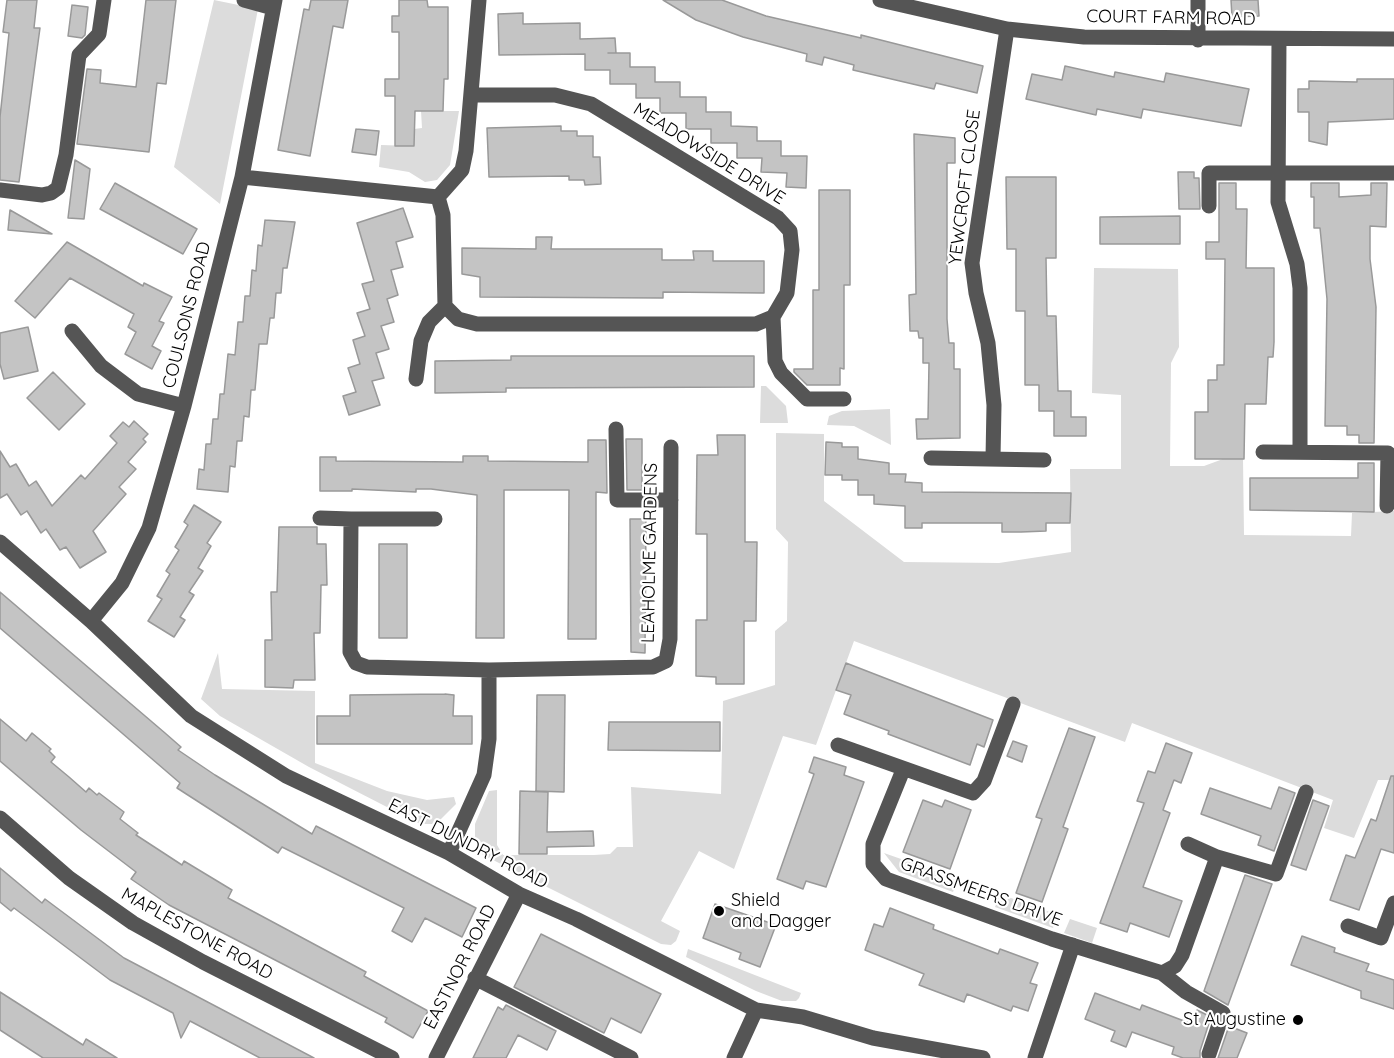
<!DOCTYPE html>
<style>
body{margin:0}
canvas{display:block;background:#fff}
</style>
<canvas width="1394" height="1058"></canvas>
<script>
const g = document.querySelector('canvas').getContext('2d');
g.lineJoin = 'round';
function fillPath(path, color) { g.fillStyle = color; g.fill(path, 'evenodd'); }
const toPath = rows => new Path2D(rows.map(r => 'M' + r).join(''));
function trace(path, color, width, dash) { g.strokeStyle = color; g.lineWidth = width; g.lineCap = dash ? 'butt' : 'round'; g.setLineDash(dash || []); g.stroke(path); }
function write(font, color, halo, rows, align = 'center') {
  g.font = font + ' Quicksand,sans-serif'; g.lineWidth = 4.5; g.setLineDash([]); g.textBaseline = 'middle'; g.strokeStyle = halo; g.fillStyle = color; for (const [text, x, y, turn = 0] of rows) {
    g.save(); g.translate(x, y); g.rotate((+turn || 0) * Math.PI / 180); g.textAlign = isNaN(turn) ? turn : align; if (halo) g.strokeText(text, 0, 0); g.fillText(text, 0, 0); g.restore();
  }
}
fillPath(toPath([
 [214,0,258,9,220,204,174,167],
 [421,111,459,111,450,165,437,180,425,182,409,172,379,167,381,145,414,146,414,129,422,128],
 [1094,268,1178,269,1179,347,1171,363,1170,466,1204,466,1223,459,1243,459,1244,535,1351,536,1352,513,1394,511,1394,780,1378,780,1354,838,1324,828,1333,800,1132,723,1125,742,854,641,816,745,783,736,734,869,699,851,661,921,680,931,676,941,671,945,661,944,483,855,475,839,475,824,489,791,497,790,497,845,503,855,594,855,610,854,617,847,633,847,631,787,721,794,723,701,775,685,775,631,787,621,788,542,776,529,776,433,824,434,824,501,904,562,999,563,1071,552,1070,469,1121,469,1121,395,1092,393],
 [761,386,766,386,786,406,788,423,760,423],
 [890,409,891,445,854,426,827,425,829,416,842,411],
 [218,653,222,689,315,691,315,763,387,791,427,800,454,797,456,804,436,824,420,824,309,767,220,716,201,699],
 [884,853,958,879,953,892,899,872],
 [1000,894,1058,915,1053,928,995,907],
 [1070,919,1097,928,1092,943,1064,933],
 [688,949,801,993,799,998,796,1001,782,1001,756,991,686,957]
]), '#dcdcdc');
const building = toPath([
 [7,0,37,0,34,28,40,28,19,182,0,180,0,117,9,33,3,32,7,0],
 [146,0,176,0,166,84,157,83,149,152,77,144,87,69,101,70,100,83,136,87,146,0],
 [311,0,348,0,343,28,333,26,310,156,278,150,304,9,309,10,311,0],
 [399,0,427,0,428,7,448,7,448,79,444,79,443,111,415,111,414,146,395,146,395,96,385,96,385,79,399,79,399,32,392,32,392,16,399,16,399,0],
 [663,0,722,0,766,16,861,38,861,35,983,66,977,93,936,83,934,89,853,70,854,65,824,57,822,65,806,61,807,54,743,37,696,20,663,0],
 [1231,0,1258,0,1259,16,1232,17,1231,0],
 [72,5,88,7,85,35,82,38,68,36,72,5],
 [523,13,523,24,580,23,580,39,615,38,616,53,608,53,630,53,630,67,655,67,655,82,680,82,680,97,706,97,706,112,731,112,731,126,757,127,757,141,781,141,781,156,807,156,806,188,786,187,787,173,761,172,762,158,737,158,737,143,711,143,711,129,686,129,686,113,660,113,660,98,636,98,636,84,610,84,610,70,585,70,585,54,499,55,498,14,523,13],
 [1065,66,1114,77,1115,72,1164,82,1166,73,1249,89,1241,126,1143,109,1141,118,1097,109,1096,115,1026,99,1032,74,1062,80,1065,66],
 [1357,79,1394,79,1394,119,1328,122,1327,145,1309,141,1309,112,1298,112,1298,89,1309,89,1309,81,1357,82,1357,79],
 [561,126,561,131,577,131,577,136,593,136,593,157,600,157,601,184,585,185,584,180,569,180,569,176,489,177,487,128,561,126],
 [356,129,379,131,376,155,352,152,356,129],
 [914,134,955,138,955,163,947,163,947,319,949,343,954,343,954,369,960,369,960,438,917,439,916,419,928,419,929,363,923,363,923,338,919,338,918,331,910,331,909,295,916,294,914,134],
 [75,160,90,169,84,219,68,218,75,160],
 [1178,172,1194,172,1194,178,1199,178,1200,209,1179,209,1178,172],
 [1006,177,1056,177,1056,258,1046,258,1047,316,1056,316,1058,391,1071,391,1071,417,1086,417,1086,436,1054,436,1054,411,1039,411,1039,385,1025,385,1025,311,1016,311,1016,249,1007,249,1006,177],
 [115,183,197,229,183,254,100,209,115,183],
 [1219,183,1236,183,1236,209,1247,209,1246,268,1274,268,1274,342,1273,357,1268,357,1266,404,1245,404,1244,459,1195,459,1195,412,1208,412,1208,380,1217,380,1217,365,1224,365,1225,259,1206,259,1206,242,1219,242,1219,183],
 [1311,183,1339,183,1339,197,1371,195,1371,183,1387,183,1386,227,1370,226,1370,259,1376,307,1374,443,1359,443,1359,435,1347,435,1347,426,1325,426,1327,299,1320,228,1314,228,1314,197,1311,197,1311,183],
 [819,190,850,190,850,285,844,285,844,369,840,368,840,385,807,385,794,372,794,369,813,369,813,290,819,290,819,190],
 [403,208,413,237,396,242,403,267,391,270,398,295,387,299,394,322,381,326,389,349,376,353,384,378,372,381,380,405,349,415,343,396,356,392,348,368,360,364,353,340,365,336,357,313,370,309,362,284,374,281,357,223,403,208],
 [10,210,52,234,8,230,10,210],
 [1180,216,1180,244,1100,244,1100,217,1180,216],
 [265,220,295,222,287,268,283,268,281,293,276,293,274,318,270,318,267,344,259,344,255,390,251,390,249,417,244,416,242,441,237,441,235,467,230,466,228,492,197,489,199,469,204,470,206,444,211,444,213,419,218,419,220,394,224,394,228,354,235,355,238,322,243,322,245,296,250,296,252,270,256,271,258,245,262,246,265,220],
 [536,237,552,237,551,249,662,249,662,260,694,260,693,251,713,251,713,261,764,261,764,293,663,292,663,298,480,297,480,277,462,274,462,248,536,249,536,237],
 [67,242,143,286,144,283,172,297,159,321,164,323,152,346,161,351,152,369,125,354,136,332,128,327,134,314,70,278,35,318,15,301,67,242],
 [28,327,38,371,4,379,0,364,0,333,28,327],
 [511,356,754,356,754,387,506,388,506,392,435,393,435,361,511,360,511,356],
 [53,372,85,404,59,430,27,398,53,372],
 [134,421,148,434,143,439,146,442,128,462,136,469,119,487,126,494,93,531,106,552,80,568,66,547,60,550,46,529,41,533,27,511,21,515,7,494,0,498,0,451,10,467,16,464,29,486,36,481,52,506,81,475,85,479,117,443,110,436,123,422,129,427,134,421],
 [717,435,745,435,745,542,757,542,756,621,744,621,744,684,716,684,716,677,696,676,696,620,707,620,707,534,696,534,697,455,718,455,717,435],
 [626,439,642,439,642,490,627,490,626,439],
 [588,440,606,440,607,493,596,492,596,639,568,639,569,490,504,490,504,638,476,638,477,495,431,489,416,489,416,492,352,489,352,491,320,491,320,457,336,457,336,461,463,462,463,456,488,456,488,461,588,462,588,440],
 [826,442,842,443,842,447,858,447,858,459,889,463,889,474,906,474,905,482,922,483,922,492,1071,493,1070,523,1046,523,1046,531,1021,532,1002,532,1002,523,922,523,922,528,905,528,905,506,874,504,874,495,858,495,858,480,842,480,842,475,825,475,826,442],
 [1358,463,1374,463,1374,512,1250,510,1250,478,1358,478,1358,463],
 [194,505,221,522,207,543,211,546,198,568,203,571,189,592,194,595,180,617,185,620,174,637,148,621,162,599,157,596,170,574,166,571,179,550,175,547,188,525,184,522,194,505],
 [630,519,646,519,645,653,631,652,630,519],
 [279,527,317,527,317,544,326,544,327,585,321,585,320,633,314,633,315,680,294,680,293,688,265,687,265,640,272,640,271,592,277,592,279,527],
 [379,544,407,544,407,638,379,638,379,544],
 [0,592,165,733,181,747,178,750,215,775,312,834,316,826,476,908,462,937,425,918,412,942,392,931,404,908,282,847,278,853,177,788,180,783,0,628,0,592],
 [846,663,993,720,984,747,977,744,970,765,888,734,889,731,844,714,851,695,836,690,846,663],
 [445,694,454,695,453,716,472,716,472,744,317,744,317,716,350,716,350,695,445,694],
 [537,695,565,695,564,792,536,791,537,695],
 [0,719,26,741,32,733,51,749,49,751,55,757,51,762,69,777,86,792,89,788,97,795,99,793,124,812,120,819,138,833,136,835,182,865,184,861,232,890,228,898,366,972,364,976,428,1011,413,1038,385,1022,387,1018,169,905,131,879,136,872,81,830,0,761,0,719],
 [609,722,720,722,720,751,608,750,609,722],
 [1069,728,1095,737,1063,827,1068,829,1042,902,1016,893,1042,819,1036,817,1069,728],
 [1013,741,1027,746,1022,762,1007,756,1013,741],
 [1166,743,1192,753,1181,783,1174,780,1163,810,1170,813,1143,887,1182,901,1169,937,1130,923,1127,932,1100,923,1144,803,1137,801,1148,771,1155,773,1166,743],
 [814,757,846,767,844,775,864,782,826,887,806,881,803,889,777,879,814,774,809,772,814,757],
 [1391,776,1394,776,1394,853,1381,849,1359,910,1330,900,1346,855,1355,858,1371,819,1376,821,1391,776],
 [1279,787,1295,793,1274,851,1258,845,1261,836,1201,814,1210,788,1271,809,1279,787],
 [520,791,548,792,547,832,593,831,594,846,547,847,547,854,519,854,520,791],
 [923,800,942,807,945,800,971,810,950,869,903,852,923,800],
 [1313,800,1329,806,1306,870,1291,865,1313,800],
 [0,868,42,903,45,899,124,958,314,1058,260,1058,190,1021,181,1038,173,1013,110,980,14,908,11,911,0,902,0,868],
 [1245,875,1272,884,1228,1005,1204,991,1245,875],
 [715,904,776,925,760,967,739,959,741,953,703,938,715,904],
 [890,908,934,925,933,929,998,954,1000,949,1038,963,1030,983,1037,985,1028,1011,1013,1006,1011,1011,967,994,964,1002,919,985,924,974,865,950,874,924,883,927,890,908],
 [541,934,661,994,641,1033,611,1018,604,1033,514,987,541,934],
 [1302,936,1335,948,1334,952,1369,964,1366,971,1394,980,1394,1009,1361,998,1361,991,1291,965,1302,936],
 [0,992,83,1045,86,1039,117,1058,43,1058,0,1030,0,992],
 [1095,993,1140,1010,1142,1005,1192,1024,1197,1010,1211,1017,1200,1051,1200,1058,1183,1058,1172,1054,1174,1047,1132,1032,1126,1047,1111,1041,1115,1031,1085,1019,1095,993],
 [506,1005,556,1031,547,1050,518,1035,506,1058,473,1058,498,1007,503,1010,506,1005],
 [1229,1026,1247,1033,1237,1058,1218,1058,1229,1026]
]);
fillPath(building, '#c4c4c4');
trace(building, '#999', 1.5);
trace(toPath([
 [244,0,273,8],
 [880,0,1007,29,1084,37,1394,39],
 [1279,39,1278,202,1297,264,1300,288,1300,452],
 [1198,40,1198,0],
 [242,177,438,197,462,170,466,151,479,0],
 [0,190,42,195,51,193,58,188,66,155,79,55,99,34,104,0],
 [438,197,443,215,445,306,458,319,477,324,756,324,773,317,787,293,792,250,790,231,778,218,591,104,555,95,473,95],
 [1209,206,1209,173,1394,173],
 [773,317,775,361,781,373,807,399,844,399],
 [72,331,101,366,138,394,184,406],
 [416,379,421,341,429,322,445,306],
 [616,429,617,500,671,500],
 [1263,452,1388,453,1387,506],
 [931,458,1044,460],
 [993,458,994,405,988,343,976,293,972,263,1007,29],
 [320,518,351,519],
 [435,519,351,519,350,652,356,663,367,667,489,670,653,667,666,661,670,639,671,447],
 [0,542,91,621,191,716,286,776,449,853,519,894,576,919,756,1010,803,1017,873,1038,983,1058],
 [91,621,122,583,149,528,184,406,242,177,275,0],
 [838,745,973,793,984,781,1013,704],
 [903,770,873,844,873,864,886,879,1052,939,1162,973,1175,966,1182,955,1217,857,1276,874,1306,792],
 [0,818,69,878,133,923,203,962,392,1058],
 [1188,844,1217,857],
 [449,853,484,775,489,739,489,670],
 [1348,926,1381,938,1394,903],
 [1162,973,1186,992,1223,1013,1209,1054],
 [475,978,631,1058],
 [436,1058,519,894],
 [734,1058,756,1010],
 [1035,1058,1073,945]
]), '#555', 15);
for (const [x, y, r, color] of [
 [719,911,6,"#000"],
 [1298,1020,6,"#000"]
]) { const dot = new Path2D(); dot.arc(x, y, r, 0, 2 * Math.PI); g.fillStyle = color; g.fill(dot); trace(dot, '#fff', 2); }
write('18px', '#000', '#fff', [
 ["COURT FARM ROAD",1171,18,1],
 ["MEADOWSIDE DRIVE",709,154,32],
 ["YEWCROFT CLOSE",965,187,-83],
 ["COULSONS ROAD",187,315,-76],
 ["LEAHOLME GARDENS",650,553,-89],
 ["EAST DUNDRY ROAD",468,844,27],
 ["GRASSMEERS DRIVE",981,892,20],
 ["MAPLESTONE ROAD",197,934,29],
 ["EASTNOR ROAD",460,967,-63]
]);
write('18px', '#000', '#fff', [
 ["Shield",731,901],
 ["and Dagger",731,922],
 ["St Augustine",1286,1020,"right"]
], 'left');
</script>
